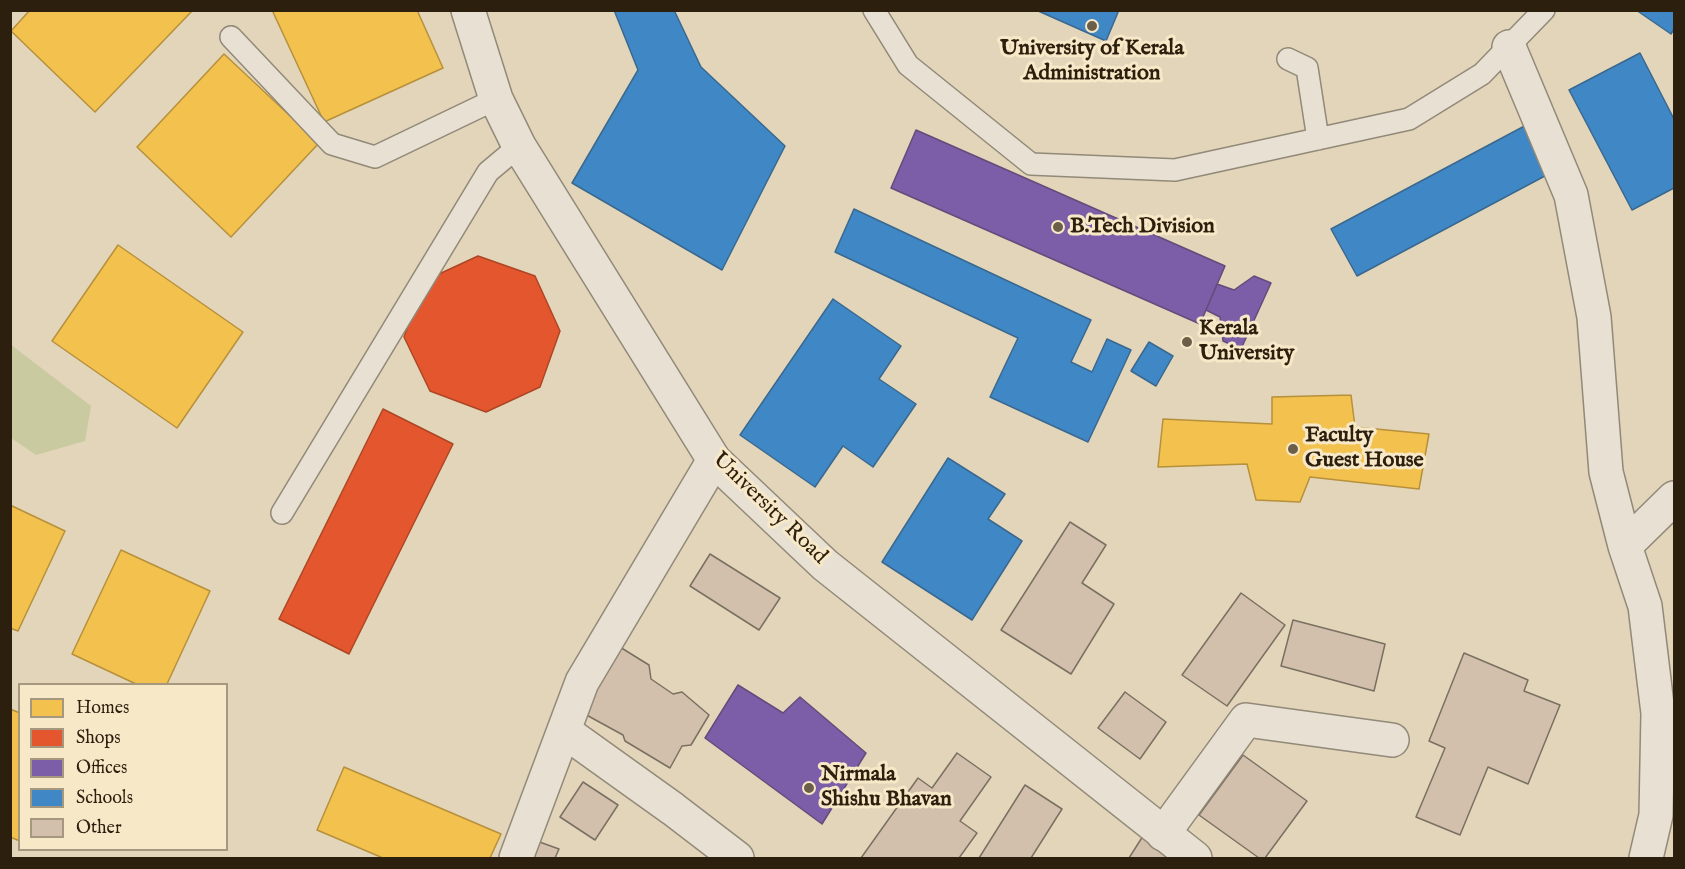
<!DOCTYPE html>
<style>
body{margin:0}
#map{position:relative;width:1685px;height:869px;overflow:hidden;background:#e2d5ba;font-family:"IM FELL English",serif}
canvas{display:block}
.frame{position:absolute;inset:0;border:12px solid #2d1f0e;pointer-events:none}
.legend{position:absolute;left:18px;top:683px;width:210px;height:168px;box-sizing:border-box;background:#f7e8c8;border:2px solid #a6987e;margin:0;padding:8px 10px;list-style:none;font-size:18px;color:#2d1f0e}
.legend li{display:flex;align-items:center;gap:12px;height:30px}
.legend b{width:30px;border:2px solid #a6987e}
</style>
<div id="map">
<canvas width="1685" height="869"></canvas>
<div class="frame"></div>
<ul class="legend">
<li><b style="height:16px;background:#f2c14e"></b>Homes</li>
<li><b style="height:16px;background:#e4572e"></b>Shops</li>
<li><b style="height:16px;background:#7b5ea7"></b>Offices</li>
<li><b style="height:16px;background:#3f88c5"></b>Schools</li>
<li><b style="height:16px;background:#d2c0ad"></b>Other</li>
</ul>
</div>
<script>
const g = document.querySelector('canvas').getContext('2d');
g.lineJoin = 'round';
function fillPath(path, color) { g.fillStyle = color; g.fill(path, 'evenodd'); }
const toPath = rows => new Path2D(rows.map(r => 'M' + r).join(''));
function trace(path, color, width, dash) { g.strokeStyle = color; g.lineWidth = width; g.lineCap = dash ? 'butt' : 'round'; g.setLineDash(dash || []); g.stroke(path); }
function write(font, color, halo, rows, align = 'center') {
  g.font = font + ' "IM FELL English",serif'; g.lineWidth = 6; g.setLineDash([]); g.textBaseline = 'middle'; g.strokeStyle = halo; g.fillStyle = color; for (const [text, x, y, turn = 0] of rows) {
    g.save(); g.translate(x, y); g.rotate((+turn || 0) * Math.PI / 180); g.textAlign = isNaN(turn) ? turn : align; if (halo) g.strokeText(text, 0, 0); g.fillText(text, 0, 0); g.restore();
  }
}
fillPath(toPath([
 [10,344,91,406,85,441,36,455,11,438]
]), '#cacaa1');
const homes = toPath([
 [30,10,193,10,95,112,11,31,30,10],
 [272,10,417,10,443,68,324,122,272,10],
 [224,54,319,143,231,237,137,147,224,54],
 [118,245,243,332,177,428,52,341,118,245],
 [1351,395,1355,427,1429,434,1419,489,1310,477,1300,502,1256,500,1247,464,1158,467,1163,419,1272,424,1272,397,1351,395],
 [10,505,65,531,18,631,10,628,10,505],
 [121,550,210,591,167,684,136,684,72,654,121,550],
 [10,709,20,713,20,841,10,837,10,709],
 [344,767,501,834,490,858,383,858,317,830,344,767]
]);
fillPath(homes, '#f2c14e');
trace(homes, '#b7903b', 1.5);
const shops = toPath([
 [478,256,535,276,560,331,540,387,486,412,430,391,404,337,424,281,478,256],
 [383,409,453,444,349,654,279,619,383,409]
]);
fillPath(shops, '#e4572e');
trace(shops, '#ad4624', 1.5);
const offices = toPath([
 [916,130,1225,266,1200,324,891,188,916,130],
 [1254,276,1271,283,1241,349,1223,341,1220,317,1206,310,1217,284,1234,290,1254,276],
 [738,685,783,713,800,697,866,753,822,824,705,738,738,685]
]);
fillPath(offices, '#7b5ea7');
trace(offices, '#644b79', 1.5);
const schools = toPath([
 [614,10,674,10,701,67,785,146,722,270,572,183,638,70,614,10],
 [1036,10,1119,10,1106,41,1036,10],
 [1636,10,1674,10,1674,29,1671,34,1636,10],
 [1640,53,1674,119,1674,188,1632,210,1569,90,1640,53],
 [1532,122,1558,169,1357,276,1331,229,1532,122],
 [854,209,1091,320,1071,362,1092,372,1107,339,1131,350,1088,442,990,397,1018,338,835,252,854,209],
 [833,299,901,346,879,379,916,404,873,467,843,446,815,487,740,435,833,299],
 [1149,342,1173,356,1156,386,1131,371,1149,342],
 [948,458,1005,494,988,519,1022,541,972,620,882,562,948,458]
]);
fillPath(schools, '#3f88c5');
trace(schools, '#3a688e', 1.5);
const building = toPath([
 [1070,522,1106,545,1082,583,1114,604,1071,674,1001,630,1070,522],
 [710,554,780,598,759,630,690,586,710,554],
 [1241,593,1285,625,1227,706,1182,675,1241,593],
 [1293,620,1385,644,1374,691,1281,666,1293,620],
 [615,644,649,665,651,679,673,694,682,692,709,715,691,745,682,746,670,768,625,741,623,735,581,712,615,644],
 [1464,653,1528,680,1524,691,1560,705,1528,784,1488,767,1460,835,1416,817,1445,748,1429,741,1464,653],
 [1125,692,1166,722,1140,759,1098,728,1125,692],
 [957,753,991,777,960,821,977,833,959,858,861,858,918,778,932,788,957,753],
 [1243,755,1307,801,1265,858,1259,858,1199,815,1243,755],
 [583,782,618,805,595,840,560,817,583,782],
 [1025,785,1062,809,1031,858,979,858,1025,785],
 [1143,836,1180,858,1129,858,1143,836],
 [534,840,559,849,555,858,527,858,534,840]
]);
fillPath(building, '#d2c0ad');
trace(building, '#797061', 1.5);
const service = toPath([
 [874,10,908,65,1031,164,1175,170,1409,119,1482,74,1544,10],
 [231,37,332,144,375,157,496,99],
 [1288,59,1307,68,1318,139],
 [282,513,488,172,519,146]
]);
const minor = toPath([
 [1509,47,1571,195,1594,317,1606,472,1625,546,1645,606,1658,713,1656,815,1646,858],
 [1625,546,1674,498],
 [564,731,673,809,737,858],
 [1163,834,1246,720,1392,740],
 [516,858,582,682,714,460]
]);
const tertiary = toPath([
 [468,10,496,99,519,146,714,460,825,565,1195,858]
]);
trace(service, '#928978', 24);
trace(minor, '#928978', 36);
trace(tertiary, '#928978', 36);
trace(service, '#e7e0d3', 21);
trace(minor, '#e7e0d3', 33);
trace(tertiary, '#e7e0d3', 33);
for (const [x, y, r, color] of [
 [1092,26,6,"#6c5f4a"],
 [1058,227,6,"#6c5f4a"],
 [1187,342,6,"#6c5f4a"],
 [1293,449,6,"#6c5f4a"],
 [809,788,6,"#6c5f4a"]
]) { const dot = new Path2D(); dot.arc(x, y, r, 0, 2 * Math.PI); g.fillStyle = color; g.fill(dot); trace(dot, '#f7e8c8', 2); }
write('bold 22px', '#2d1f0e', '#f7e8c8', [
 ["University of Kerala",1092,49,"center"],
 ["Administration",1092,74,"center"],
 ["B.Tech Division",1070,227],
 ["Kerala",1199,329],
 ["University",1199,354],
 ["Faculty",1305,436],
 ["Guest House",1305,461],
 ["Nirmala",821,775],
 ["Shishu Bhavan",821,800]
], 'left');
write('22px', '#2d1f0e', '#f7e8c8', [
 ["University Road",769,509,44]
]);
</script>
